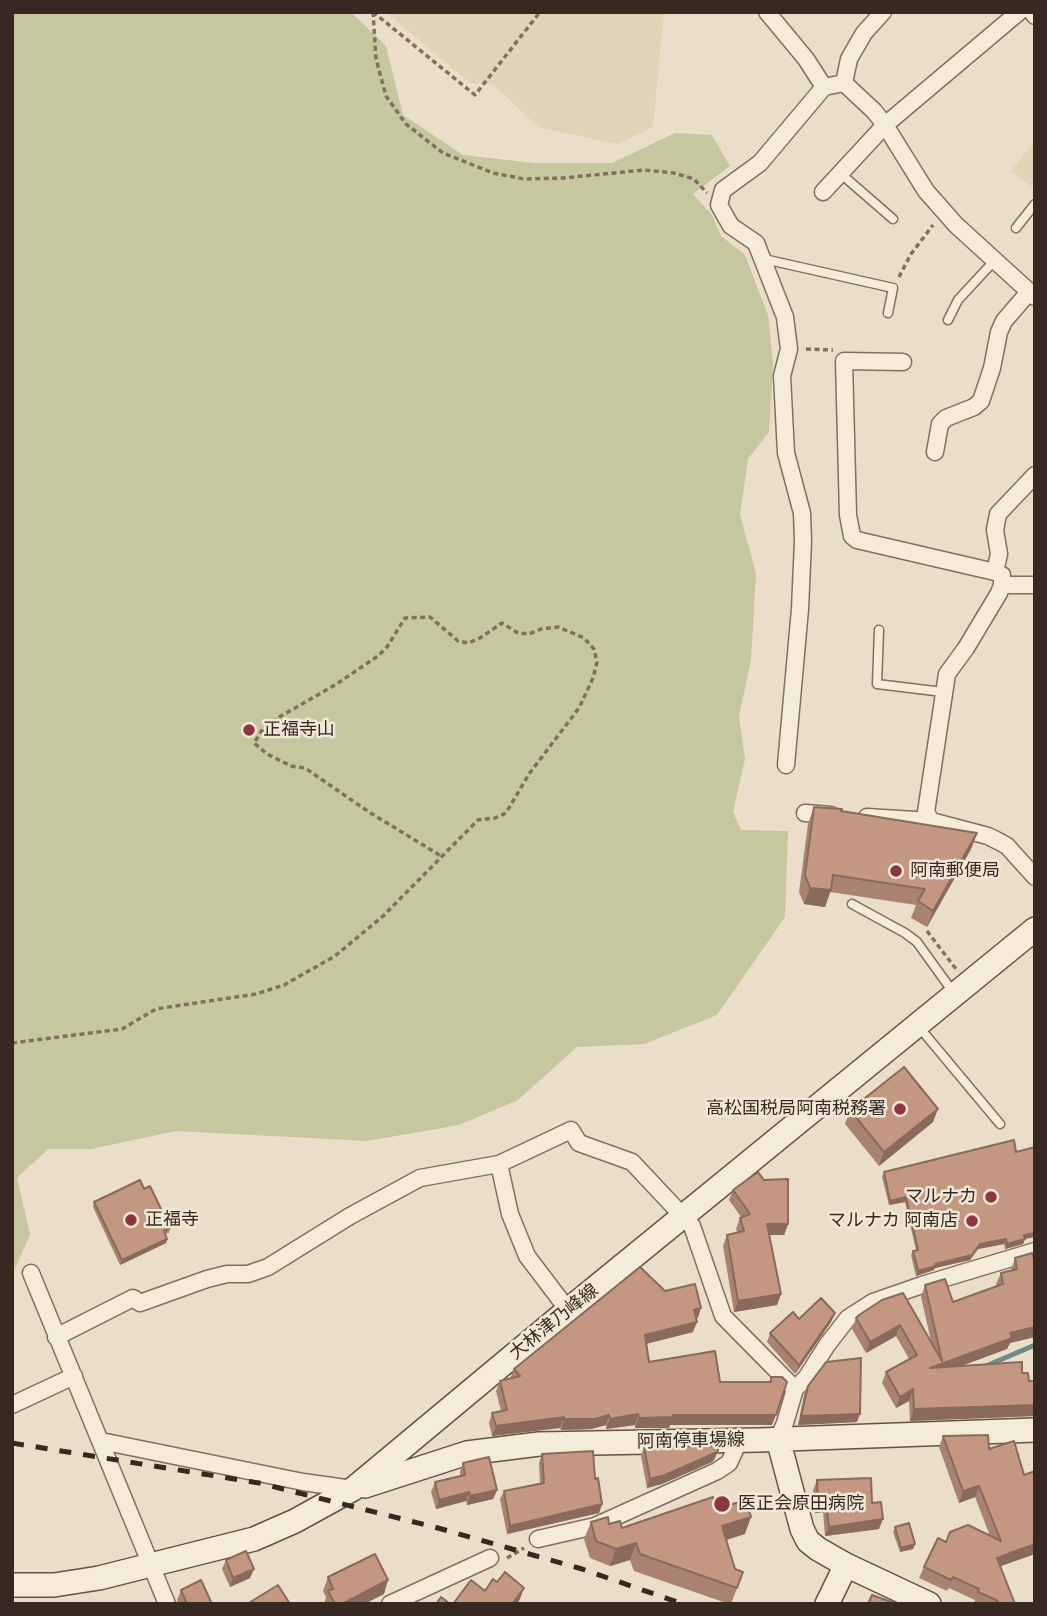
<!DOCTYPE html>
<meta charset="utf-8">
<style>
body{margin:0}
#map{position:relative;width:1047px;height:1616px;overflow:hidden;background:#eaddc9;font-family:"IBM Plex Serif",serif}
canvas{display:block}
.frame{position:absolute;inset:0;border:14px solid #362921;pointer-events:none}
</style>
<div id="map">
<canvas width="1047" height="1616"></canvas>
<div class="frame"></div>
</div>
<script>
const g = document.querySelector('canvas').getContext('2d');
g.lineJoin = 'round';
function fillPath(path, color) { g.fillStyle = color; g.fill(path, 'evenodd'); }
const toPath = rows => new Path2D(rows.map(r => 'M' + r).join(''));
function trace(path, color, width, dash) { g.strokeStyle = color; g.lineWidth = width; g.lineCap = dash ? 'butt' : 'round'; g.setLineDash(dash || []); g.stroke(path); }
function write(font, color, halo, rows, align = 'center') {
  g.font = font + ' "IBM Plex Serif","Noto Sans JP",serif'; g.lineWidth = 5; g.setLineDash([]); g.textBaseline = 'middle'; g.strokeStyle = halo; g.fillStyle = color; for (const [text, x, y, turn = 0] of rows) {
    g.save(); g.translate(x, y); g.rotate((+turn || 0) * Math.PI / 180); g.textAlign = isNaN(turn) ? turn : align; if (halo) g.strokeText(text, 0, 0); g.fillText(text, 0, 0); g.restore();
  }
}
fillPath(toPath([
 [386,12,664,12,653,127,617,144,538,127,493,84,470,83],
 [1035,141,1035,189,1011,171]
]), '#dfd4b7');
fillPath(toPath([
 [12,12,351,12,386,46,403,115,463,155,534,163,612,163,675,133,712,135,730,166,693,194,712,215,721,236,745,255,768,315,773,364,769,432,748,459,740,514,756,574,751,660,739,716,745,759,733,812,741,830,788,831,785,917,717,1015,644,1044,577,1047,518,1100,459,1125,367,1141,176,1131,91,1149,48,1149,17,1178,30,1234,12,1276]
]), '#c6c79e');
trace(toPath([
 [986,1366,1035,1345]
]), '#708c82', 5);
const lane = toPath([
 [840,173,893,219],
 [1016,228,1035,204],
 [764,259,893,288,888,313],
 [948,320,958,300,995,260],
 [879,630,877,684,943,692],
 [852,904,905,933,917,942,953,992],
 [919,1027,1000,1124]
]);
const street = toPath([
 [767,12,806,59,824,87],
 [1032,12,1035,16],
 [844,83,874,111,885,125,926,191,956,225,1035,297],
 [823,192,885,125,1019,12],
 [903,362,844,361,848,515,852,536,857,540,995,572,1002,575,1002,585,999,593,966,648,947,674,926,812,931,821,988,836,1000,842,1007,846,1035,877],
 [935,452,940,424,946,418,974,407,981,401,992,368,999,332,1004,321,1029,292],
 [995,572,999,554,995,530,998,514,1035,475],
 [1002,585,1035,585],
 [786,765,800,609,803,541,802,513,786,453,782,376,789,349,785,317,756,243,731,226,719,205,723,190,760,163,824,87,844,83,849,59,864,33,883,12],
 [805,813,831,815],
 [867,817,931,821],
 [499,1164,510,1214,527,1256,568,1310],
 [31,1273,167,1604],
 [56,1337,133,1298,140,1303,207,1279,227,1274,248,1274,268,1267,350,1216,420,1178,499,1164,571,1130,579,1143,632,1162,692,1226,723,1316,795,1389,785,1423,778,1439],
 [795,1389,806,1378,827,1345,848,1318,873,1302,922,1285,1035,1251],
 [12,1405,74,1376],
 [101,1441,303,1482,353,1489],
 [538,1539,595,1526,717,1471,729,1463,735,1450,735,1440],
 [390,1604,490,1558]
]);
const secondary = toPath([
 [778,1439,802,1529,808,1541,818,1549,846,1565,929,1604],
 [365,1486,467,1453,539,1444,759,1440,1035,1430],
 [12,1585,54,1585,99,1578,254,1539,295,1521,353,1489,568,1310,1035,929],
 [827,1604,846,1565]
]);
trace(lane, '#846f5f', 11);
trace(street, '#846f5f', 19);
trace(secondary, '#665142', 26);
trace(toPath([
 [373,12,376,59,386,96,406,124,443,153,493,173,524,179,563,178,644,170,674,173,694,179,707,193],
 [373,12,475,95,540,12],
 [899,277,911,254,933,225],
 [806,349,833,350],
 [927,931,956,969],
 [12,1043,122,1029,156,1009,256,994,284,985,335,956,383,916,478,820,495,818,506,813,529,774,579,708,593,678,597,662,594,649,584,638,558,627,541,629,529,634,518,633,502,623,480,638,468,643,458,641,430,617,405,618,387,647,378,656,335,685,281,716,263,729,254,743,267,754,291,766,305,768,369,812,441,856],
 [507,1558,524,1548]
]), '#846f5f', 3.5, [5, 3.5]);
trace(lane, '#f5ebdb', 8);
trace(street, '#f5ebdb', 16);
trace(secondary, '#f5ebdb', 23);
trace(toPath([
 [12,1443,259,1483,438,1528,582,1569,683,1604]
]), '#362921', 5, [12, 12]);
fillPath(toPath([
 [814,807,841,811,977,833,971,849,927,927,911,918,916,905,830,892,825,907,804,904,799,892,808,824],
 [850,1110,933,1122,879,1166,845,1124],
 [884,1172,1025,1239,1023,1244,1005,1249,1004,1244,978,1249,970,1260,935,1268,934,1270,916,1276,911,1255,913,1251,916,1250,905,1202,889,1205,882,1177],
 [144,1189,170,1228,169,1233,165,1234,167,1239,166,1243,120,1265,93,1207,94,1202],
 [733,1190,788,1224,784,1235,769,1235,781,1294,777,1305,734,1312,723,1246,727,1235,737,1232,736,1229,740,1218,741,1217,729,1200],
 [1015,1258,1035,1261,1035,1337,1010,1343,1007,1349,961,1366,1022,1373,1029,1381,1035,1381,1035,1416,910,1421,909,1401,896,1408,882,1383,886,1372,909,1359,896,1336,866,1353,852,1329,856,1318,882,1300,931,1341,921,1297,925,1285,953,1302,997,1286,996,1284,1001,1273,1011,1270],
 [665,1291,698,1318,696,1318,693,1332,646,1344,649,1362,720,1382,769,1382,771,1377,772,1425,670,1425,669,1428,635,1428,635,1425,606,1429,606,1425,591,1429,561,1430,560,1428,492,1436,489,1423,492,1413,501,1411,496,1391,500,1381,510,1379,514,1369],
 [835,1313,831,1322,795,1374,767,1342,770,1333,799,1319],
 [808,1386,857,1422,798,1425,804,1395],
 [943,1436,989,1449,1014,1441,1000,1566,1015,1604,976,1604,974,1603,975,1600,949,1588,947,1591,919,1578,924,1567,946,1542,990,1536,975,1497,959,1503,939,1447],
 [644,1447,718,1451,714,1460,712,1462,662,1484,647,1488,641,1456],
 [542,1454,595,1479,602,1504,599,1513,507,1534,500,1499,504,1491,540,1483,539,1463],
 [463,1463,497,1490,493,1499,467,1505,466,1501,436,1509,431,1492,435,1482,460,1476,460,1472],
 [817,1480,872,1503,879,1529,825,1536,823,1512,815,1513,813,1490],
 [716,1509,745,1534,726,1540,735,1569,743,1572,731,1604,729,1604,634,1571,630,1560,610,1566,590,1558,584,1539,591,1522,609,1524,622,1528],
 [895,1527,915,1544,913,1549,900,1552,893,1532],
 [226,1560,250,1578,230,1587,222,1569],
 [328,1577,384,1594,364,1604,324,1604,326,1597,323,1591],
 [181,1590,212,1604,178,1604,177,1600]
]), '#a98271');
fillPath(toPath([
 [977,833,971,849,927,927,933,911],
 [810,888,831,890,825,907,804,904],
 [938,1109,933,1122,879,1166,884,1152],
 [906,1197,905,1202,889,1205,890,1201],
 [767,1224,788,1224,784,1235,764,1235],
 [1035,1233,1035,1237,1025,1239,1023,1244,1005,1249,1007,1244,1024,1235],
 [167,1239,166,1243,120,1265,122,1260],
 [1006,1239,1004,1244,978,1249,970,1260,935,1268,934,1270,916,1276,918,1271,980,1244],
 [781,1294,777,1305,734,1312,738,1301],
 [701,1308,698,1318,690,1320,694,1310],
 [835,1313,831,1322,795,1374,799,1365],
 [697,1322,693,1332,641,1345,645,1335],
 [900,1325,896,1336,866,1353,870,1342],
 [1035,1327,1035,1337,1010,1343,1007,1349,926,1379,930,1368,1010,1333],
 [913,1389,909,1401,896,1408,900,1397],
 [1035,1405,1034,1416,910,1421,914,1409],
 [638,1414,635,1425,606,1429,610,1419],
 [860,1414,857,1422,798,1425,801,1416],
 [609,1415,606,1425,591,1429,561,1430,564,1419],
 [673,1415,776,1415,772,1425,670,1425,669,1428,635,1428,639,1418],
 [564,1417,560,1428,492,1436,496,1426],
 [718,1451,714,1460,712,1462,662,1484,647,1488,650,1479],
 [979,1486,975,1497,959,1503,963,1491],
 [497,1490,493,1499,467,1505,470,1496],
 [469,1492,466,1501,436,1509,439,1500],
 [826,1503,823,1512,815,1513,818,1504],
 [602,1504,599,1513,507,1534,510,1526],
 [751,1517,745,1534,716,1543,722,1526],
 [883,1519,879,1529,825,1536,829,1527],
 [636,1543,630,1560,610,1566,616,1549],
 [915,1544,913,1549,900,1552,901,1548],
 [1035,1544,1035,1554,993,1569,997,1558],
 [254,1569,250,1578,230,1587,233,1578],
 [388,1580,384,1594,364,1604,342,1604],
 [524,1588,520,1599,517,1604,512,1604]
]), '#896a5c');
const building = toPath([
 [814,807,842,809,841,811,977,833,933,911,918,901,925,889,833,875,831,890,810,888,805,875,814,807],
 [904,1067,938,1109,884,1152,850,1110,904,1067],
 [1014,1140,1016,1152,1035,1147,1035,1233,1024,1235,1025,1239,1007,1244,1006,1239,980,1244,972,1255,935,1264,936,1266,918,1271,913,1251,918,1250,906,1197,890,1201,884,1172,1014,1140],
 [758,1172,764,1180,788,1179,788,1224,767,1224,781,1294,738,1301,727,1235,744,1231,740,1218,750,1214,733,1190,758,1172],
 [140,1180,144,1189,150,1186,170,1228,164,1231,167,1239,122,1260,94,1202,140,1180],
 [1032,1253,1035,1261,1035,1327,1010,1333,1012,1338,930,1368,1022,1362,1022,1373,1028,1373,1029,1381,1035,1381,1035,1405,914,1409,913,1389,900,1397,886,1372,917,1355,900,1325,870,1342,856,1318,859,1315,882,1300,903,1293,942,1361,925,1285,945,1279,953,1302,1003,1284,1001,1273,1017,1269,1015,1258,1032,1253],
 [640,1267,665,1291,695,1284,701,1308,694,1310,697,1322,645,1335,649,1362,715,1351,720,1382,771,1382,771,1377,782,1377,787,1382,776,1415,673,1415,673,1417,639,1418,638,1414,610,1419,609,1415,595,1419,564,1419,564,1417,496,1426,492,1413,507,1410,500,1381,520,1376,514,1369,640,1267],
 [821,1298,835,1313,799,1365,770,1333,793,1312,799,1319,821,1298],
 [861,1358,860,1414,801,1416,808,1386,826,1362,861,1358],
 [988,1435,989,1449,1014,1441,1024,1475,1035,1471,1035,1544,997,1558,1015,1604,997,1604,998,1601,978,1592,979,1589,953,1577,951,1580,924,1567,938,1538,946,1542,950,1532,968,1525,1001,1541,979,1486,963,1491,943,1436,988,1435],
 [718,1446,718,1451,715,1453,665,1475,650,1479,644,1447,718,1446],
 [593,1451,595,1479,598,1478,602,1504,510,1526,504,1491,544,1483,542,1454,593,1451],
 [489,1457,497,1490,470,1496,469,1492,439,1500,435,1482,465,1475,463,1463,489,1457],
 [871,1478,872,1503,881,1502,883,1519,829,1527,826,1503,818,1504,817,1480,871,1478],
 [713,1497,716,1509,746,1500,751,1517,722,1526,735,1569,743,1572,737,1588,640,1554,636,1543,616,1549,596,1541,591,1522,608,1517,609,1524,620,1521,622,1528,713,1497],
 [909,1523,915,1544,901,1548,895,1527,909,1523],
 [246,1551,254,1569,233,1578,226,1560,246,1551],
 [375,1554,388,1580,342,1604,335,1604,328,1591,333,1589,328,1577,375,1554],
 [505,1572,524,1588,512,1604,453,1604,471,1580,485,1591,493,1579,497,1582,505,1572],
 [201,1580,212,1604,187,1604,181,1590,201,1580],
 [278,1585,290,1604,247,1604,278,1585],
 [872,1595,897,1604,868,1604,872,1595],
 [441,1597,450,1604,436,1604,441,1597]
]);
fillPath(building, '#c49783');
trace(building, '#896a5c', 2);
for (const [x, y, r, color] of [
 [249,730,7,"#8d363f"],
 [896,871,7,"#8d363f"],
 [900,1109,7,"#8d363f"],
 [991,1197,7,"#8d363f"],
 [131,1220,7,"#8d363f"],
 [972,1221,7,"#8d363f"],
 [722,1504,9,"#8d363f"]
]) { const dot = new Path2D(); dot.arc(x, y, r, 0, 2 * Math.PI); g.fillStyle = color; g.fill(dot); trace(dot, '#f2e8d8', 2.5); }
write('18px', '#362921', '#f2e8d8', [
 ["正福寺山",263,730],
 ["阿南郵便局",910,871],
 ["高松国税局阿南税務署",886,1109,"right"],
 ["マルナカ",977,1197,"right"],
 ["正福寺",145,1220],
 ["マルナカ 阿南店",958,1221,"right"],
 ["医正会原田病院",738,1504]
], 'left');
write('18px', '#362921', '#f2e8d8', [
 ["大林津乃峰線",554,1322,-39],
 ["阿南停車場線",691,1441,-1]
]);
</script>
